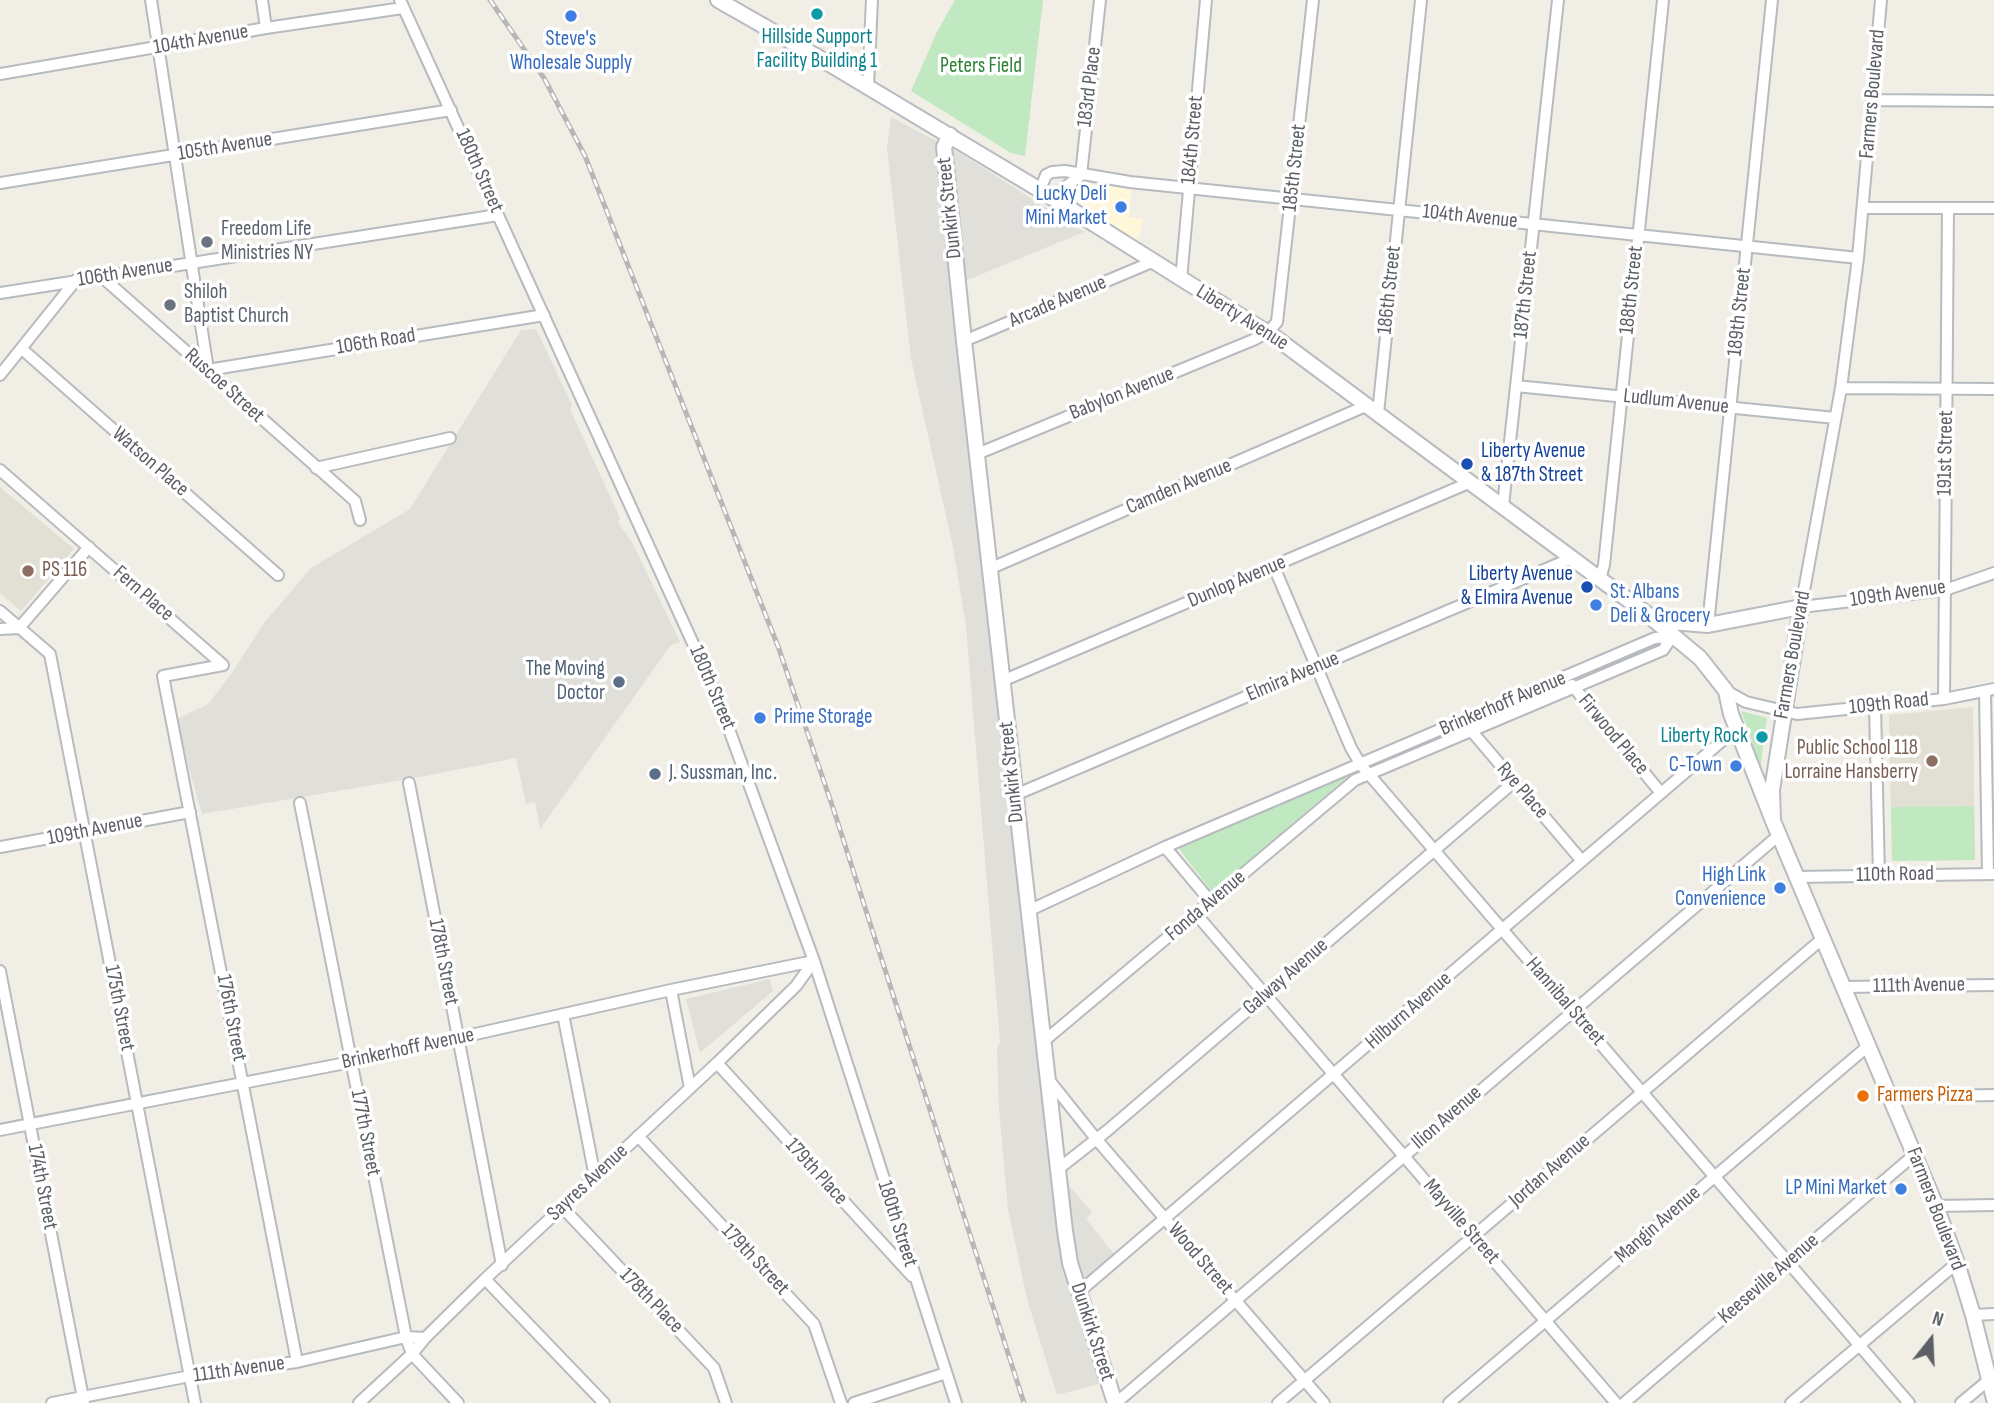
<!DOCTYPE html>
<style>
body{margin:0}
#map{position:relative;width:1994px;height:1403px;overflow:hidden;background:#f0eee5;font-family:"Sofia Sans Condensed",sans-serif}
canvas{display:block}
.north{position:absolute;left:1896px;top:1305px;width:70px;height:70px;-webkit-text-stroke:5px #fff;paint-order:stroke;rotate:18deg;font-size:19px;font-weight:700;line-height:28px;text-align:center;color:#5c6066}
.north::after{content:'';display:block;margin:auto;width:24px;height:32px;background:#5c6066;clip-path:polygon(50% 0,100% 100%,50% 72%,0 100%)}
</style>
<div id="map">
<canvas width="1994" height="1403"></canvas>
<div class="north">N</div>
</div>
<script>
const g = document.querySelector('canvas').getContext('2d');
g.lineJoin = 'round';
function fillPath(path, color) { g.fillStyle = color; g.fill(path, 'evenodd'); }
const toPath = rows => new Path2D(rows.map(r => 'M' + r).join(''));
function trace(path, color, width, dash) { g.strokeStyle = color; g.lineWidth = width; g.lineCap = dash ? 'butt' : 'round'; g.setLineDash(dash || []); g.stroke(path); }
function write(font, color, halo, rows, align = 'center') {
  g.font = font + ' "Sofia Sans Condensed",sans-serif'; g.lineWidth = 7; g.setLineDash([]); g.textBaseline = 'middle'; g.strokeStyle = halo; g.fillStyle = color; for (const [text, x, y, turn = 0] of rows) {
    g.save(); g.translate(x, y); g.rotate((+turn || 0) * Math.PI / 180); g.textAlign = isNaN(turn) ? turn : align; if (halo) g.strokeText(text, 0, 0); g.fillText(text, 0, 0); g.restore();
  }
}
fillPath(toPath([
 [1078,183,1132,189,1129,217,1143,219,1140,235,1136,240,1065,194]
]), '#fff7da');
fillPath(toPath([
 [891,117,963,155,1084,232,965,281,1056,1083,1064,1180,1092,1212,1086,1219,1122,1264,1086,1294,1114,1380,1057,1395,1027,1299,1008,1209,999,1108,997,1048,1000,1042,966,626,953,547,911,359,887,148],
 [536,329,572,405,570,409,620,518,618,522,633,544,680,642,671,645,540,829,535,802,526,804,516,758,420,777,202,814,175,720,208,704,232,673,264,623,311,568,410,509,521,330],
 [770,979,773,991,700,1053,686,999]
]), '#e0dfd9');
fillPath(toPath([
 [0,487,74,549,21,611,0,593],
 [1973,707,1975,860,1892,861,1889,715]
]), '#e2e0d5');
fillPath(toPath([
 [955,0,1043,0,1025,156,1011,153,911,91,937,32],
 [1741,711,1767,718,1760,770,1749,732],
 [1353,772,1212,892,1177,846],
 [1974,806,1975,860,1892,861,1891,807]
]), '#c0e9c1');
const street = toPath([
 [151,0,208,370],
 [262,0,266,28],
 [400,0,716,694,814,961,956,1403],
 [1881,0,1858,258,1841,388,1801,607,1945,590,1994,573],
 [0,74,266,28,403,8],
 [868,86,872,0],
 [1872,100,1994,101],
 [1081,175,1100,0],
 [0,183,451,110],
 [1040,190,1046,175,1052,172,1065,171,1130,182,1858,258],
 [1057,200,1064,188,1081,175],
 [1863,208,1994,208],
 [101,276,355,501,360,520],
 [1181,280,1206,0],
 [0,293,498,215],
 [964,341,1152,262],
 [22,349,278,575],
 [208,370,544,315],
 [0,375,76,280],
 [1516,386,1835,418],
 [1841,388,1994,389],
 [1378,413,1421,0],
 [977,454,1253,340,1268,332,1277,322,1313,0],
 [316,468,450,438],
 [0,470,223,665],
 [1503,506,1558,0],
 [1274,567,1351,748,1361,765,1909,1403],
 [989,569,1368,405],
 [1600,579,1604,565,1663,0],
 [0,611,50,654,195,1403],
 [1708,625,1772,0],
 [19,628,89,547],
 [0,629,19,628],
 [223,665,163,676,297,1362],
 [1002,681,1471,482],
 [1572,685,1661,793],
 [1726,691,1746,702,1797,714,1944,699,1994,689],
 [1985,692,1988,874],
 [1944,699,1948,208],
 [1875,705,1879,875],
 [1469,728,1582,861],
 [409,783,502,1265],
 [1015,795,1572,558],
 [300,803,406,1337,412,1354,458,1403],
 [0,847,190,812],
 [1165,847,1211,902],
 [1795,877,1994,874],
 [1028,911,1165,847,1655,638,1672,637],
 [1196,914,1616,1403],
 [0,971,84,1403],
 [1843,987,1994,985],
 [671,990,690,1088],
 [563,1014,595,1177],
 [1044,1041,1355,780,1663,650,1672,637],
 [717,1063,912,1276],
 [1049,1080,1097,1140,1324,1403],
 [1890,1097,1994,1095],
 [0,1130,351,1062,671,990,814,961],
 [638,1136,814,1324,841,1403],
 [1057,1170,1108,1130,1514,782],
 [1936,1206,1994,1205],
 [562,1207,714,1368,726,1403],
 [485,1279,604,1403],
 [1079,1292,1737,728],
 [1973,1315,1994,1314],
 [52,1403,190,1376,297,1362,406,1337,425,1338],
 [359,1403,412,1354,425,1338,485,1279,717,1063,796,986,814,961],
 [854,1403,946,1373],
 [1116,1403,1779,835],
 [1278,1403,1822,939],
 [1449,1403,1868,1046],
 [1624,1403,1914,1155],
 [1791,1403,1957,1263],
 [1961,1403,1990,1379]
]);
const secondary = toPath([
 [718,0,816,56,1040,190,1276,338,1647,614,1700,658,1726,691,1731,714,1773,821],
 [950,135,944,147,964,341,1065,1231,1070,1263,1115,1403],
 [1655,617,1671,622,1708,625,1801,607,1772,790,1773,821,1936,1206,1957,1263,1973,1315,1994,1399]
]);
trace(street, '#b7babf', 14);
trace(secondary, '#b8bbc1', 18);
trace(street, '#fff', 10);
trace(secondary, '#fff', 14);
const rail = toPath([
 [490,0,544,78,585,156,779,649,836,817,1024,1403]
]);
trace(rail, '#b6b7b7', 5);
trace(rail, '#fff', 2.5, [8]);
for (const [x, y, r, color] of [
 [817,14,7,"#0f9aa8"],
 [571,16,7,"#3f7fe0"],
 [1121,207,7,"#3f7fe0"],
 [207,242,7,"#6b7280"],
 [170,305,7,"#6b7280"],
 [1467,464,7,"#1a4fb4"],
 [28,571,7,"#8d6e63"],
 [1587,587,7,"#1a4fb4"],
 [1596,605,7,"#3f7fe0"],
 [619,682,7,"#5c6f8a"],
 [760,718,7,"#3f7fe0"],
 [1762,737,7,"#0f9aa8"],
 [1932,761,7,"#8d6e63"],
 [1736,766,7,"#3f7fe0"],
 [655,774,7,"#5c6f8a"],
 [1780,888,7,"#3f7fe0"],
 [1863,1096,7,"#e8710a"],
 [1901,1189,7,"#3f7fe0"]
]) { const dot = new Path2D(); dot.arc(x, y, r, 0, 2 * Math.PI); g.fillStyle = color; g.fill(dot); trace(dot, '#fff', 2.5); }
write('21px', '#0d838f', '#fff', [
 ["Hillside Support",817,38],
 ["Facility Building 1",817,62],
 ["Liberty Rock",1748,737,"right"]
]);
write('21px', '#5c6066', '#fff', [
 ["104th Avenue",201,40,-10],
 ["183rd Place",1090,87,-83],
 ["Farmers Boulevard",1873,94,-85],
 ["184th Street",1193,140,-85],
 ["105th Avenue",225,147,-9],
 ["185th Street",1295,168,-84],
 ["180th Street",479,171,66],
 ["Dunkirk Street",950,208,-96],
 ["104th Avenue",1470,217,6],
 ["106th Avenue",125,273,-9],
 ["186th Street",1390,290,-84],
 ["188th Street",1632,290,-84],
 ["187th Street",1526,295,-84],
 ["Arcade Avenue",1058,302,-23],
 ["189th Street",1740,312,-84],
 ["Liberty Avenue",1242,318,32],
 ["106th Road",376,342,-9],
 ["Ruscoe Street",224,386,42],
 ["Babylon Avenue",1122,394,-22],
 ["Ludlum Avenue",1676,402,6],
 ["191st Street",1946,453,-89],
 ["Watson Place",150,462,41],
 ["Camden Avenue",1179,487,-23],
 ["Dunlop Avenue",1237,582,-23],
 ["Fern Place",143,594,41],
 ["109th Avenue",1898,594,-8],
 ["Farmers Boulevard",1793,655,-80],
 ["Elmira Avenue",1293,677,-23],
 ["180th Street",712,688,67],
 ["Brinkerhoff Avenue",1503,704,-23],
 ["109th Road",1889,704,-6],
 ["Firwood Place",1613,735,50],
 ["Dunkirk Street",1012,772,-96],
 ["Rye Place",1522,791,49],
 ["109th Avenue",95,830,-11],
 ["110th Road",1895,875,-1],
 ["Fonda Avenue",1206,906,-40],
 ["178th Street",443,962,79],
 ["Galway Avenue",1286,977,-41],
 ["111th Avenue",1919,986,-1],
 ["Hannibal Street",1565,1002,49],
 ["175th Street",119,1008,79],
 ["Hilburn Avenue",1409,1011,-41],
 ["176th Street",231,1018,79],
 ["Brinkerhoff Avenue",408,1049,-12],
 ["Ilion Avenue",1447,1118,-41],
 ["177th Street",365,1133,79],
 ["Jordan Avenue",1550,1171,-41],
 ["179th Place",816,1172,48],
 ["Sayres Avenue",588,1183,-43],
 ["174th Street",42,1187,79],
 ["Farmers Boulevard",1935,1209,69],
 ["Mayville Street",1461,1222,49],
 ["180th Street",897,1224,72],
 ["Mangin Avenue",1658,1225,-41],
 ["Wood Street",1200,1259,49],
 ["179th Street",755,1260,47],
 ["Keeseville Avenue",1769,1279,-41],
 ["178th Place",651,1301,46],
 ["Dunkirk Street",1092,1332,72],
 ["111th Avenue",239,1370,-8]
]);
write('21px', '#366cbe', '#fff', [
 ["Steve's",571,40,"center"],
 ["Wholesale Supply",571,64,"center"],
 ["Lucky Deli",1107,195],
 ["Mini Market",1107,219],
 ["St. Albans",1610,593,"left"],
 ["Deli & Grocery",1610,617,"left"],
 ["Prime Storage",774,718,"left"],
 ["C-Town",1722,766],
 ["High Link",1766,876],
 ["Convenience",1766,900],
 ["LP Mini Market",1887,1189]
], 'right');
write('21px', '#2f8235', '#fff', [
 ["Peters Field",981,67]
]);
write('21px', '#5b616d', '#fff', [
 ["Freedom Life",221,230],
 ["Ministries NY",221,254],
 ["Shiloh",184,293],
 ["Baptist Church",184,317]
], 'left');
write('21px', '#164399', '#fff', [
 ["Liberty Avenue",1481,452],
 ["& 187th Street",1481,476],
 ["Liberty Avenue",1573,575,"right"],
 ["& Elmira Avenue",1573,599,"right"]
], 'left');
write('21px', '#785e54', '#fff', [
 ["PS 116",42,571],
 ["Public School 118",1918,749,"right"],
 ["Lorraine Hansberry",1918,773,"right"]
], 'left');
write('21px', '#4e5e75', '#fff', [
 ["The Moving",605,670],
 ["Doctor",605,694],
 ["J. Sussman, Inc.",669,774,"left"]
], 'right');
write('21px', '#c56008', '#fff', [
 ["Farmers Pizza",1877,1096]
], 'left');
</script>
